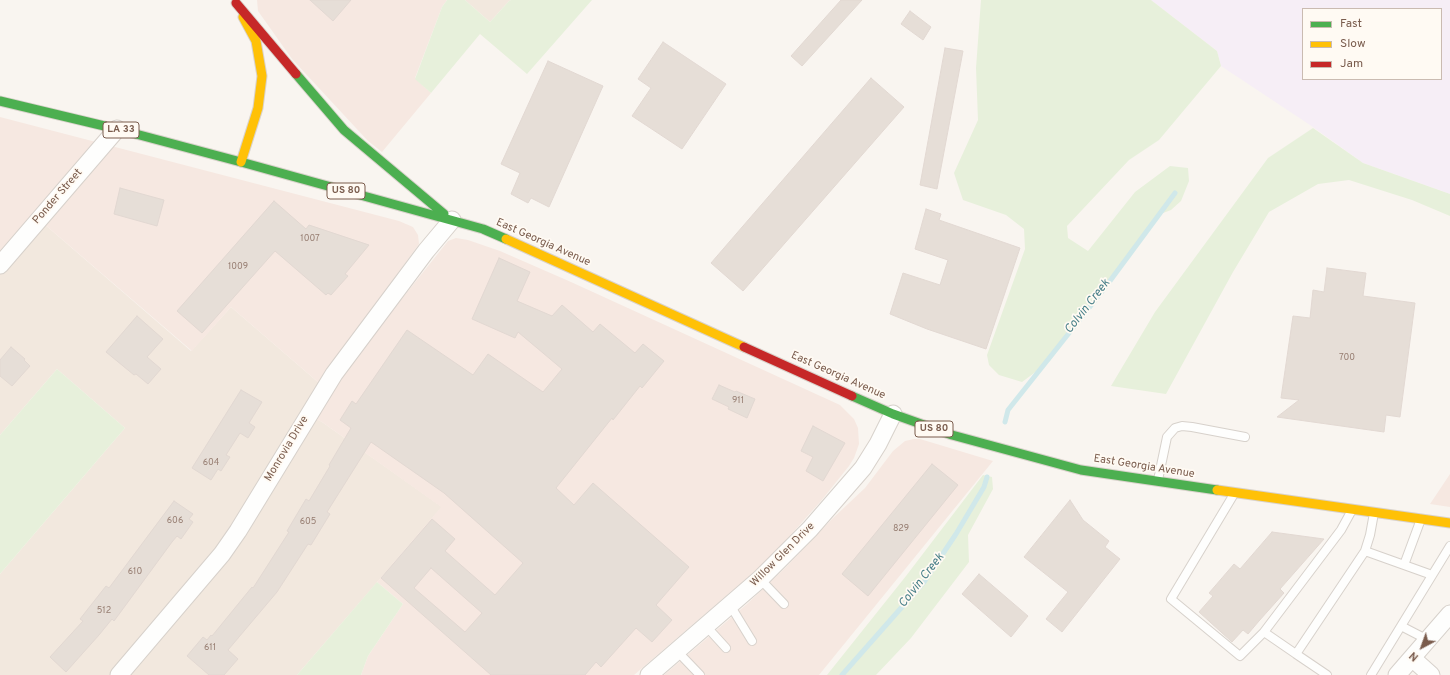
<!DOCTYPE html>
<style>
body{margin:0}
#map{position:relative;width:1450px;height:675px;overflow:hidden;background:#f9f5f0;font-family:Overpass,sans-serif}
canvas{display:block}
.legend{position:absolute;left:1302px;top:8px;width:140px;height:72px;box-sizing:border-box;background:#fffaf3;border:1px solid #cabbb1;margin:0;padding:5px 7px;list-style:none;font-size:12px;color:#7a5c4d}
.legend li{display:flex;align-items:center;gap:8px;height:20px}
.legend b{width:20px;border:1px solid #cabbb1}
.north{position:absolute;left:1402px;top:627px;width:40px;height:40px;-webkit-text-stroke:3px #fffaf3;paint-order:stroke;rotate:221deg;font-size:11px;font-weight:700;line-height:16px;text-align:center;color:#7a5c4d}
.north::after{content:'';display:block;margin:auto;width:14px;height:18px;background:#7a5c4d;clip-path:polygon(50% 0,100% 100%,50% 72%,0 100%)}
</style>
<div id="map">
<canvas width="1450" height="675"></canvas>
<ul class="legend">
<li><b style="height:5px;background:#4caf50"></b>Fast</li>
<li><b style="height:5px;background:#ffc107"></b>Slow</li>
<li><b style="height:5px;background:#c62828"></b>Jam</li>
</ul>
<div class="north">N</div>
</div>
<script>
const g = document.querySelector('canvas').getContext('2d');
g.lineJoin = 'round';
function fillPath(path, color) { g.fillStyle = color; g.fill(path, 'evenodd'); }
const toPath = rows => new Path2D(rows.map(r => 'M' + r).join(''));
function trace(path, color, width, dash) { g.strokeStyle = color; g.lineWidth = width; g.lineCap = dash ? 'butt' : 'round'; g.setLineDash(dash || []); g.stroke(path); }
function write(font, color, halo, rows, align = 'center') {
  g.font = font + ' Overpass,sans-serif'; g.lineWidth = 3.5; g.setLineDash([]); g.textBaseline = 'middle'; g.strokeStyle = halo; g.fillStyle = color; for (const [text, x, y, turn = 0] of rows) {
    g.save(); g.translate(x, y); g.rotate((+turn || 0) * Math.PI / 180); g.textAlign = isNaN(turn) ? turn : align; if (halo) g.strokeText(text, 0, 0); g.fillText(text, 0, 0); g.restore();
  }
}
fillPath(toPath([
 [465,0,511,0,509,1,490,22],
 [43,223,191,351,231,307,319,383,314,418,322,422,442,507,297,675,0,675,0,574,125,428,57,369,0,435,0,258]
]), '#f2e8de');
fillPath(toPath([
 [257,0,447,0,442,7,415,78,431,93,382,152,368,141,292,59,258,11],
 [0,117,399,221,413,227,418,235,419,244,319,383,231,307,192,351,43,223,0,252],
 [456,238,468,240,500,251,571,282,840,405,854,419,858,428,859,444,854,458,849,466,821,501,787,539,762,565,634,675,361,675,368,656,403,604,377,582,441,507,322,422,314,418,360,351,448,241],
 [914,439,920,439,993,461,819,675,664,675,747,604,785,568,832,519,865,488,893,451,905,441],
 [1450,474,1450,507,1430,504]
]), '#f6e8e1');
fillPath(toPath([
 [1151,0,1450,0,1450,194,1363,163,1313,127,1221,66,1217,51],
 [1303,9,1441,9,1441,79,1303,79]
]), '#f6eef6');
fillPath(toPath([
 [447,0,465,0,490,22,509,1,511,0,592,0,527,74,480,34,431,93,415,79,442,7],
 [981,0,1151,0,1217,51,1221,66,1159,140,1129,160,1067,226,1068,238,1088,251,1135,192,1170,166,1188,168,1189,181,1181,201,1171,210,1158,215,1106,288,1049,362,1022,382,999,375,989,365,987,355,1025,249,1024,229,1006,215,963,200,954,173,978,120,976,68],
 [1313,128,1363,163,1450,194,1450,216,1412,200,1349,180,1318,184,1269,212,1233,272,1166,394,1111,386,1155,312,1268,158],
 [57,369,125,428,0,574,0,435],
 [983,475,992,477,993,489,968,535,969,562,911,638,876,675,827,675,906,576],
 [377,582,403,604,368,656,361,675,297,675]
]), '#e7f0db');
trace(toPath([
 [1005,422,1008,410,1104,289,1175,193],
 [842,675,924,582,956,534,984,487,987,477]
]), '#d0e8ea', 5);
const building = toPath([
 [310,0,351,0,333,21,310,0],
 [841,0,862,0,802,66,791,56,841,0],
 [910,11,931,27,923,40,901,24,910,11],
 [663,42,726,84,682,149,632,116,651,88,638,79,663,42],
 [945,48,963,51,937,189,920,185,945,48],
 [548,61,603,86,549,207,531,198,528,203,511,194,520,173,501,164,548,61],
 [871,78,904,107,743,291,711,263,871,78],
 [120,188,164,200,157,226,114,214,120,188],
 [274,201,306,229,309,225,369,245,345,274,348,276,331,295,328,293,326,295,275,251,202,333,177,311,274,201],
 [926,209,941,214,939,220,1020,248,986,349,927,329,890,314,903,273,940,285,948,260,915,249,926,209],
 [499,258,530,272,517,301,552,316,562,305,593,332,600,324,635,353,643,344,664,361,642,388,640,386,613,420,612,418,556,488,574,505,593,483,689,567,656,605,672,620,652,642,636,628,601,667,596,662,585,675,491,675,381,578,432,519,455,539,445,551,495,595,523,563,444,493,371,442,327,512,330,514,311,545,308,544,277,592,228,650,238,659,224,675,209,675,187,656,203,637,207,640,211,635,212,636,252,587,253,588,289,532,287,531,306,499,309,501,330,466,329,465,351,428,340,420,352,401,356,404,407,330,473,375,488,354,543,392,562,369,518,332,515,338,472,319,499,258],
 [431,568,482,613,465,632,414,588,431,568],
 [1327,268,1366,273,1363,296,1415,303,1400,417,1386,415,1384,432,1277,417,1299,400,1281,398,1293,316,1310,318,1313,290,1324,292,1327,268],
 [137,316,163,339,147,357,161,369,148,384,136,374,134,375,106,352,137,316],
 [11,347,25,359,24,360,30,366,12,386,0,376,0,360,11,347],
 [719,385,735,392,736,391,755,399,747,418,728,409,729,407,712,399,719,385],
 [241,390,262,402,249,423,255,427,248,438,240,433,226,455,230,457,221,471,218,469,211,480,192,468,241,390],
 [813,426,845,443,823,481,806,471,813,457,801,451,813,426],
 [932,464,958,485,868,596,842,574,932,464],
 [1070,500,1083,520,1109,541,1105,547,1120,559,1062,632,1046,619,1068,592,1024,557,1070,500],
 [174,501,193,514,189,519,193,522,181,539,177,536,172,542,114,621,112,619,99,635,66,672,50,657,83,621,80,619,106,586,109,588,174,501],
 [1272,532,1324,539,1280,589,1284,593,1259,621,1248,634,1243,630,1232,642,1199,612,1213,596,1209,593,1234,564,1240,569,1272,532],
 [979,574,1028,616,1011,637,962,594,979,574]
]);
fillPath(building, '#e6ded7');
trace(building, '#e2d8d2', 1);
const lane = toPath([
 [1158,480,1167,437,1175,428,1182,426,1192,427,1245,437],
 [1234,494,1171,599,1240,656,1264,632],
 [1365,551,1432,575],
 [1404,565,1421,519],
 [760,579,784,604],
 [730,605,752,641],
 [706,626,726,648],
 [1401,626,1428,640],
 [677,651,700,675],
 [1296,654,1264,632,1341,530,1352,510],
 [1327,675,1296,654,1365,551,1370,535,1374,513],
 [1371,675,1450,546]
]);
const street = toPath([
 [0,265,117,129],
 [1412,658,1431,675],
 [119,675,222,554,238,531,334,374,426,251,452,220],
 [649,675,760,579,810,529,863,468,878,444,893,414],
 [1397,675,1450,614]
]);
const fast = toPath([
 [296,74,344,130,444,214],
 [0,101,117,129,241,162,483,229,506,239],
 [852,396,893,414,952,435,1081,470,1217,490]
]);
const slow = toPath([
 [241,162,258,108,262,76,256,41,243,17],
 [506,239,744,347],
 [1217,490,1450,523]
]);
const jam = toPath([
 [236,3,296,74],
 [744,347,852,396]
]);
trace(lane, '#d7d1cb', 10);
trace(street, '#d7d1cb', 19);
trace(fast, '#d9d2cb', 11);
trace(slow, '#d9d2cb', 11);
trace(jam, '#d9d2cb', 11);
trace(lane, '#fefefd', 8);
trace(street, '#fefefd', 17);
trace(fast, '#4caf50', 9);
trace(slow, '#ffc107', 9);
trace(jam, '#c62828', 9);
write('9px', '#977e72', null, [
 ["1007",310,239],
 ["1009",238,267],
 ["700",1347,358],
 ["911",738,401],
 ["604",211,463],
 ["606",175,521],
 ["605",308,522],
 ["829",901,529],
 ["610",135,572],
 ["512",104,611],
 ["611",210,648]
]);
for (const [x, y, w] of [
 [121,130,36],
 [346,191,38],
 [934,429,38]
]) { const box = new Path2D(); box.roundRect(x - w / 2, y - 8, w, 16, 3); g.fillStyle = '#fffaf3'; g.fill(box); trace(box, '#7a5c4d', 1); }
write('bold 10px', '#7a5c4d', null, [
 ["LA 33",121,130],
 ["US 80",346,191],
 ["US 80",934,429]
]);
write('11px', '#7a5c4d', '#fffaf3', [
 ["Ponder Street",58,197,-49],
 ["East Georgia Avenue",543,243,24],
 ["East Georgia Avenue",838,376,24],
 ["Monrovia Drive",287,449,-59],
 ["East Georgia Avenue",1144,467,9],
 ["Willow Glen Drive",783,555,-45]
]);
write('italic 12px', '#437c86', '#fffaf3', [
 ["Colvin Creek",1088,307,-52],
 ["Colvin Creek",922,581,-52]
]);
</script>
